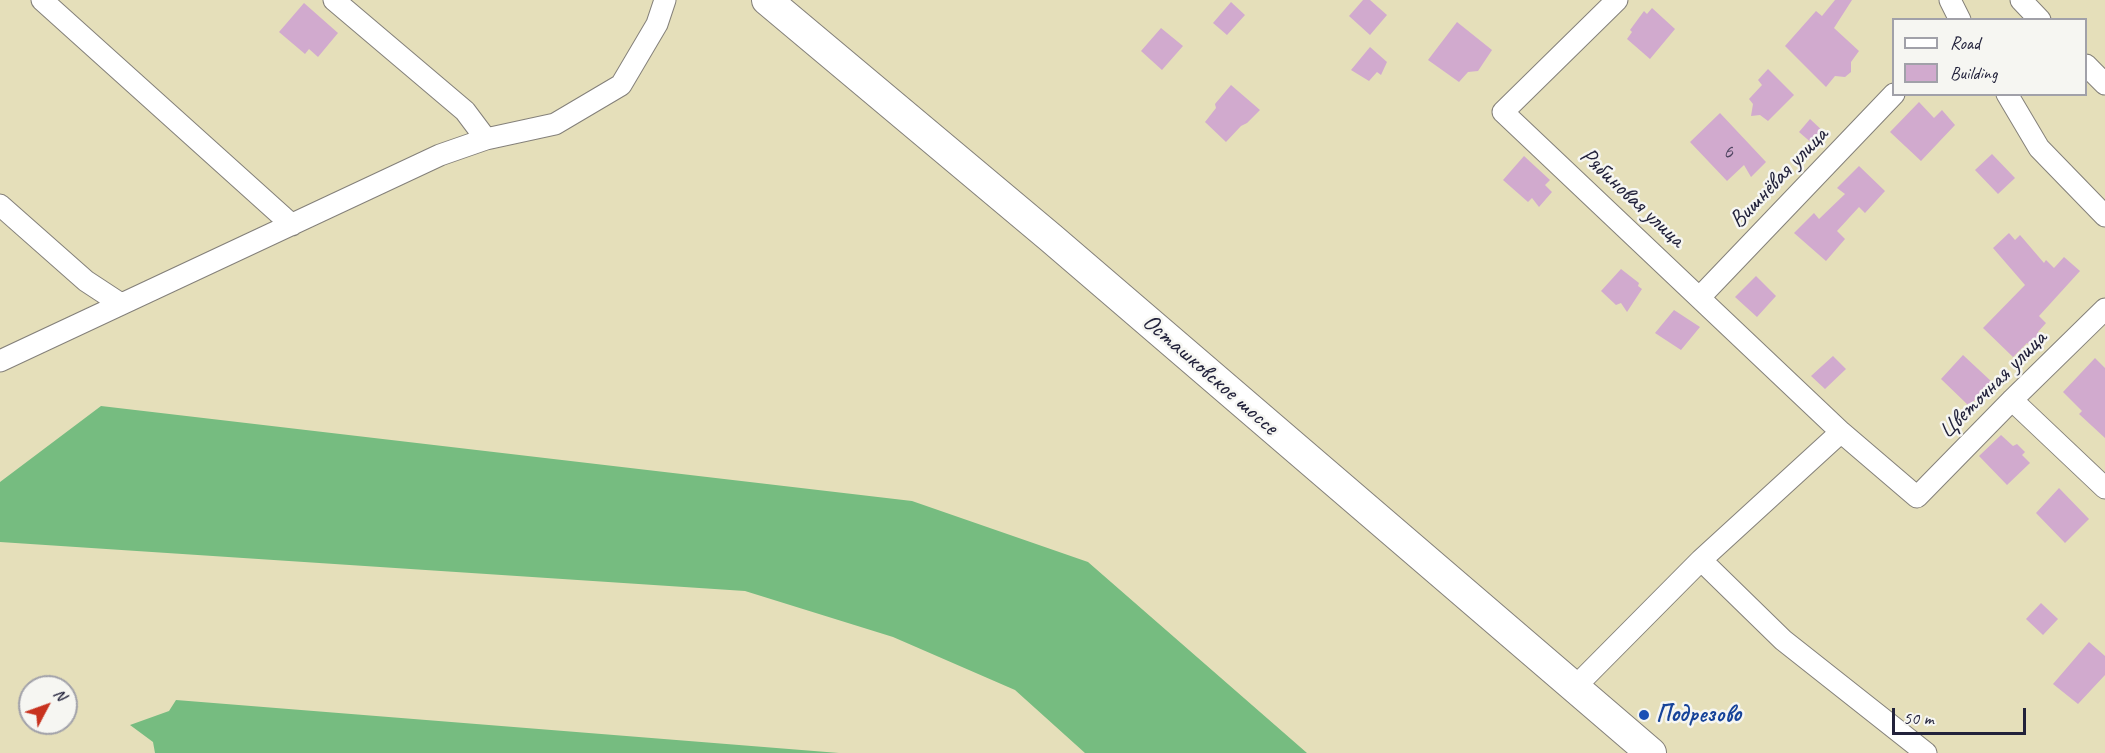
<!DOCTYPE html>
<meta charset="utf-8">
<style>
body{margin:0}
#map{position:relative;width:2105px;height:753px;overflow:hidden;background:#e5dfba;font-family:Caveat,sans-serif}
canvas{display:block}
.legend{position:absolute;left:1892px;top:18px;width:195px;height:78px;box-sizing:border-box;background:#f6f6f2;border:2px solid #a1a1a9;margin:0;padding:8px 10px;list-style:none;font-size:18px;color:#22223b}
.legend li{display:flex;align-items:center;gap:12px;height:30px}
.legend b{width:30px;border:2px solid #a1a1a9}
.north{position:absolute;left:18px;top:675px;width:60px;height:60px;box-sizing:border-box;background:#f6f6f2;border:2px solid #a1a1a9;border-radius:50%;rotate:49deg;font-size:16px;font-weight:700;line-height:24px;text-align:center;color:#22223b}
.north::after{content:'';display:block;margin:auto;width:21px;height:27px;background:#c8321e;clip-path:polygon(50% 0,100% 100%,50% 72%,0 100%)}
.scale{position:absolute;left:1892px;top:708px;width:134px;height:27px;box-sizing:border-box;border:3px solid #22223b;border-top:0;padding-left:8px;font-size:18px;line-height:21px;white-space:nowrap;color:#22223b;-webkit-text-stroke:4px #f6f6f2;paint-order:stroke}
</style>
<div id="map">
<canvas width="2105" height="753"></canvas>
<ul class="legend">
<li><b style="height:8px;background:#fff"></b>Road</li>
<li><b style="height:16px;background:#d1aace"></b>Building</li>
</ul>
<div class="north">N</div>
<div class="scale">50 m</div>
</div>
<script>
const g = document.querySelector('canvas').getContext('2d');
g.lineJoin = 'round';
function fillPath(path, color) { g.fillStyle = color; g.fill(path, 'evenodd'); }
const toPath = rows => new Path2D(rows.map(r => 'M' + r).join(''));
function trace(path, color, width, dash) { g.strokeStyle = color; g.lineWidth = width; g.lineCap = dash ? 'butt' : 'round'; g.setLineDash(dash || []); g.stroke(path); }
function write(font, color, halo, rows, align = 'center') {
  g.font = font + ' Caveat,sans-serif'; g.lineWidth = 5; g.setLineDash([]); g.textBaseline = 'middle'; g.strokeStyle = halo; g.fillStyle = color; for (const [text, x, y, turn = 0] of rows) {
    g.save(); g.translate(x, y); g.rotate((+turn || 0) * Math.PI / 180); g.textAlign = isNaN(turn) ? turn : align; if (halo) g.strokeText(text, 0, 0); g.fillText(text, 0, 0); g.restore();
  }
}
fillPath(toPath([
 [101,406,912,501,1088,562,1307,753,1085,753,1015,690,893,637,745,591,0,542,0,482],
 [176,700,839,753,155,753,153,742,130,725,169,711]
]), '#76bc80');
fillPath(toPath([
 [1363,0,1370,0,1387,15,1370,35,1349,16],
 [1835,0,1852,0,1834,28,1859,51,1851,62,1851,72,1845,77,1835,76,1826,87,1785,46,1816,11,1822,16],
 [1231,2,1245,15,1227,35,1213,23],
 [304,3,338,33,318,57,309,49,305,54,279,32],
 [1652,8,1675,29,1650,59,1627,39,1632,32,1630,30,1644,11,1647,14],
 [1457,22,1492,50,1478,71,1468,72,1459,82,1428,60],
 [1161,28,1183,46,1162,70,1141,51],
 [1370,47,1387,62,1381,75,1377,72,1369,81,1351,70],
 [1768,69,1794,95,1768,121,1760,115,1751,116,1753,104,1749,99,1762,85,1758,80],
 [1231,85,1260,110,1247,123,1241,126,1226,142,1205,122,1216,108,1215,104],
 [1919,102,1934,118,1942,110,1955,125,1921,161,1890,132],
 [1720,113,1766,162,1751,177,1744,165,1727,181,1690,142],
 [1810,119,1825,133,1814,145,1799,132],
 [1992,154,2015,178,1998,194,1975,170],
 [1524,156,1550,180,1545,185,1552,192,1539,207,1532,198,1528,202,1503,180],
 [1859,166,1885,191,1865,213,1859,207,1837,231,1845,239,1826,261,1794,233,1814,213,1819,219,1845,194,1837,188],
 [2009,233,2015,240,2020,235,2044,263,2046,260,2054,268,2064,257,2080,271,2039,316,2046,323,2038,332,2043,338,2033,348,2027,343,2013,357,1983,328,2025,285,1993,248],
 [1621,269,1639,283,1638,286,1642,289,1627,312,1621,303,1616,305,1601,291],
 [1756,276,1776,296,1757,317,1735,297],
 [1674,310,1700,327,1681,350,1655,333],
 [1963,355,1992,382,1969,406,1941,379],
 [1833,356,1846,369,1825,389,1811,376],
 [2095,358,2105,368,2105,438,2079,414,2082,411,2063,392],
 [2001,435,2013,446,2017,444,2025,452,2022,455,2030,463,2007,485,1979,456],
 [2059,488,2089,519,2065,543,2036,513],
 [2041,603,2058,619,2043,635,2026,619],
 [2089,642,2105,656,2105,675,2078,704,2053,684]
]), '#d1aace');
const street = toPath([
 [42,0,292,225],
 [334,0,465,111,486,139],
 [1617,0,1503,112,1841,432,1917,497,2012,400,2105,309],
 [1950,0,1960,20],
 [2021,0,2040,20],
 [2086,65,2105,84],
 [2007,94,2039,148,2105,216],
 [0,205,86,281,121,304],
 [1700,297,1894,94],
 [0,361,440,155,486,139,555,124,621,85,657,24,665,0],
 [2012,400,2105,488],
 [1701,560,1783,640,1926,753],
 [1574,688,1701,560,1841,432]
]);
const secondary = toPath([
 [767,0,1051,238,1651,753]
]);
trace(street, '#84807a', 23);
trace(secondary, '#84807a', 32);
trace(street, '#fff', 21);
trace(secondary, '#fff', 30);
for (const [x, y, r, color] of [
 [1644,715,6,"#1a4fb4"]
]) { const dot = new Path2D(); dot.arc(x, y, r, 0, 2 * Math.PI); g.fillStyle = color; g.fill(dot); trace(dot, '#f6f6f2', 2); }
write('21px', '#4e4460', null, [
 ["6",1728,152]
]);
write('24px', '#22223b', '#f6f6f2', [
 ["Вишнёвая улица",1779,178,-46],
 ["Рябиновая улица",1632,198,43],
 ["Осташковское шоссе",1210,375,41],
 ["Цветочная улица",1993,385,-45]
]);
write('bold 24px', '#164399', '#f6f6f2', [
 ["Подрезово",1656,715]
], 'left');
</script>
